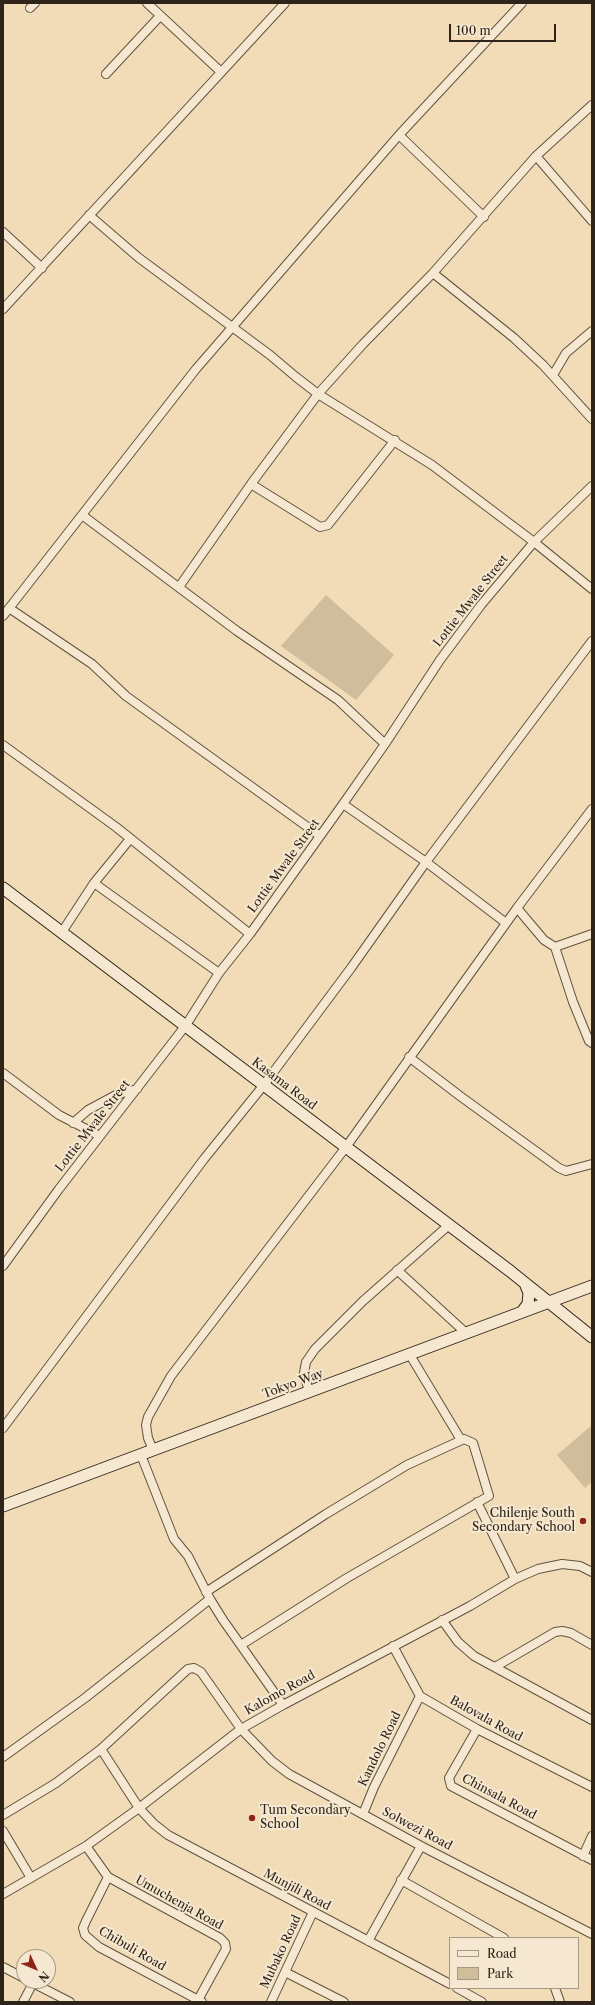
<!DOCTYPE html>
<style>
body{margin:0}
#map{position:relative;width:595px;height:2005px;overflow:hidden;background:#f1dcb7;font-family:"Libre Caslon Text",serif}
canvas{display:block}
.frame{position:absolute;inset:0;border:4px solid #2e2419;pointer-events:none}
.legend{position:absolute;left:449px;top:1937px;width:130px;height:52px;box-sizing:border-box;background:#f6e8d0;border:1px solid #a69a87;margin:0;padding:5px 7px;list-style:none;font-size:12px;color:#2e2419}
.legend li{display:flex;align-items:center;gap:8px;height:20px}
.legend b{width:20px;border:1px solid #a69a87}
.north{position:absolute;left:16px;top:1949px;width:40px;height:40px;box-sizing:border-box;background:#f6e8d0;border:1px solid #a69a87;border-radius:50%;rotate:134deg;font-size:11px;font-weight:700;line-height:16px;text-align:center;color:#2e2419}
.north::after{content:'';display:block;margin:auto;width:14px;height:18px;background:#8f2418;clip-path:polygon(50% 0,100% 100%,50% 72%,0 100%)}
.scale{position:absolute;left:449px;top:24px;width:107px;height:18px;box-sizing:border-box;border:2px solid #2e2419;border-top:0;padding-left:5px;font-size:12px;line-height:14px;white-space:nowrap;color:#2e2419;-webkit-text-stroke:3px #f6e8d0;paint-order:stroke}
</style>
<div id="map">
<canvas width="595" height="2005"></canvas>
<div class="frame"></div>
<ul class="legend">
<li><b style="height:5px;background:#f6e8d0"></b>Road</li>
<li><b style="height:11px;background:#d0bd9c"></b>Park</li>
</ul>
<div class="north">N</div>
<div class="scale">100 m</div>
</div>
<script>
const g = document.querySelector('canvas').getContext('2d');
g.lineJoin = 'round';
function fillPath(path, color) { g.fillStyle = color; g.fill(path, 'evenodd'); }
const toPath = rows => new Path2D(rows.map(r => 'M' + r).join(''));
function trace(path, color, width, dash) { g.strokeStyle = color; g.lineWidth = width; g.lineCap = dash ? 'butt' : 'round'; g.setLineDash(dash || []); g.stroke(path); }
function write(font, color, halo, rows, align = 'center') {
  g.font = font + ' "Libre Caslon Text",serif'; g.lineWidth = 4; g.setLineDash([]); g.textBaseline = 'middle'; g.strokeStyle = halo; g.fillStyle = color; for (const [text, x, y, turn = 0] of rows) {
    g.save(); g.translate(x, y); g.rotate((+turn || 0) * Math.PI / 180); g.textAlign = isNaN(turn) ? turn : align; if (halo) g.strokeText(text, 0, 0); g.fillText(text, 0, 0); g.restore();
  }
}
fillPath(toPath([
 [326,595,394,655,356,700,281,646],
 [592,1425,592,1482,585,1488,557,1455]
]), '#d0bd9c');
const street = toPath([
 [147,3,221,72],
 [30,8,35,3],
 [106,74,160,16],
 [399,135,484,217],
 [536,156,592,221],
 [89,215,139,258,270,355,296,377,318,394,432,465,534,542,592,589],
 [3,232,42,268],
 [433,273,514,338,543,365,592,419],
 [3,309,285,3],
 [553,375,566,353,592,331],
 [251,484,320,527,328,525,395,440],
 [82,515,237,631,338,700,385,744],
 [179,587,251,484,318,394,363,344,433,273,536,156,592,105],
 [9,608,92,664,126,696,320,836],
 [3,616,196,369,399,135,522,3],
 [3,745,116,827,250,934],
 [343,804,426,862,506,923],
 [94,883,219,973],
 [517,908,544,940,555,947,573,1002,589,1041,592,1043],
 [62,932,94,883,130,839],
 [555,947,592,934],
 [409,1057,460,1096,559,1168,566,1171,592,1164],
 [3,1073,59,1115,100,1136],
 [73,1123,88,1110,116,1095,137,1089],
 [3,1266,59,1189,186,1025,219,973,250,934,343,804,385,744,440,660,481,605,534,542,592,486],
 [397,1270,466,1333],
 [410,1355,461,1440],
 [309,1392,304,1373,306,1362,315,1349,363,1301,449,1225],
 [3,1428,204,1159,263,1086,351,968,426,862,592,641],
 [153,1450,148,1438,146,1425,148,1417,171,1376,346,1147,517,908,592,809],
 [141,1455,174,1539,188,1556,210,1599,223,1620,283,1705],
 [477,1502,515,1579],
 [206,1592,326,1514,407,1465,464,1439,473,1443,489,1496,347,1578,241,1645],
 [442,1620,458,1642,474,1656,592,1720],
 [393,1646,420,1696,477,1729,592,1787],
 [495,1667,555,1632,562,1631,571,1633,592,1645],
 [477,1729,449,1778,451,1786,592,1860],
 [101,1749,139,1808,154,1824,168,1835,450,1984],
 [3,1757,85,1698,210,1599],
 [363,1814,374,1787,420,1696],
 [3,1815,56,1783,101,1749,188,1669,194,1668,201,1672,241,1729,272,1761,289,1774,421,1846,592,1934],
 [3,1831,31,1878],
 [86,1846,108,1877,220,1938,225,1943,226,1949,198,2000],
 [583,1856,592,1836],
 [108,1877,86,1921,83,1928,85,1935,99,1947,202,2002],
 [401,1880,504,1938],
 [3,1894,86,1846,139,1808,241,1729,283,1705,470,1606,515,1579,538,1569,562,1564,580,1566,592,1572],
 [368,1941,421,1846],
 [3,1967,24,1978],
 [285,1972,344,2002],
 [29,1981,70,2002],
 [457,1988,482,2002],
 [555,1988,560,2002],
 [23,2002,33,1983],
 [271,2002,313,1912]
]);
const secondary = toPath([
 [3,888,510,1271,592,1337],
 [522,1312,528,1304,529,1293,525,1283],
 [3,1506,592,1286]
]);
trace(street, '#5f5240', 10);
trace(secondary, '#2e2419', 13);
trace(street, '#f6e8d0', 8);
trace(secondary, '#f6e8d0', 11);
for (const [x, y, r, color] of [
 [583,1521,4,"#8f2418"],
 [252,1818,4,"#8f2418"]
]) { const dot = new Path2D(); dot.arc(x, y, r, 0, 2 * Math.PI); g.fillStyle = color; g.fill(dot); trace(dot, '#f6e8d0', 1.5); }
write('12px', '#2e2419', '#f6e8d0', [
 ["Lottie Mwale Street",471,601,-52],
 ["Lottie Mwale Street",284,866,-54],
 ["Kasama Road",284,1084,37],
 ["Lottie Mwale Street",93,1126,-52],
 ["Tokyo Way",293,1384,-20],
 ["Kalomo Road",280,1693,-29],
 ["Balovala Road",486,1719,29],
 ["Kandolo Road",380,1749,-64],
 ["Chinsala Road",499,1797,28],
 ["Solwezi Road",417,1829,28],
 ["Munjili Road",297,1890,28],
 ["Umuchenja Road",179,1903,29],
 ["Chibuli Road",132,1949,30],
 ["Mubako Road",281,1952,-65]
]);
write('12px', '#2e2419', '#f6e8d0', [
 ["Chilenje South",575,1514],
 ["Secondary School",575,1528],
 ["Tum Secondary",260,1811,"left"],
 ["School",260,1825,"left"]
], 'right');
</script>
